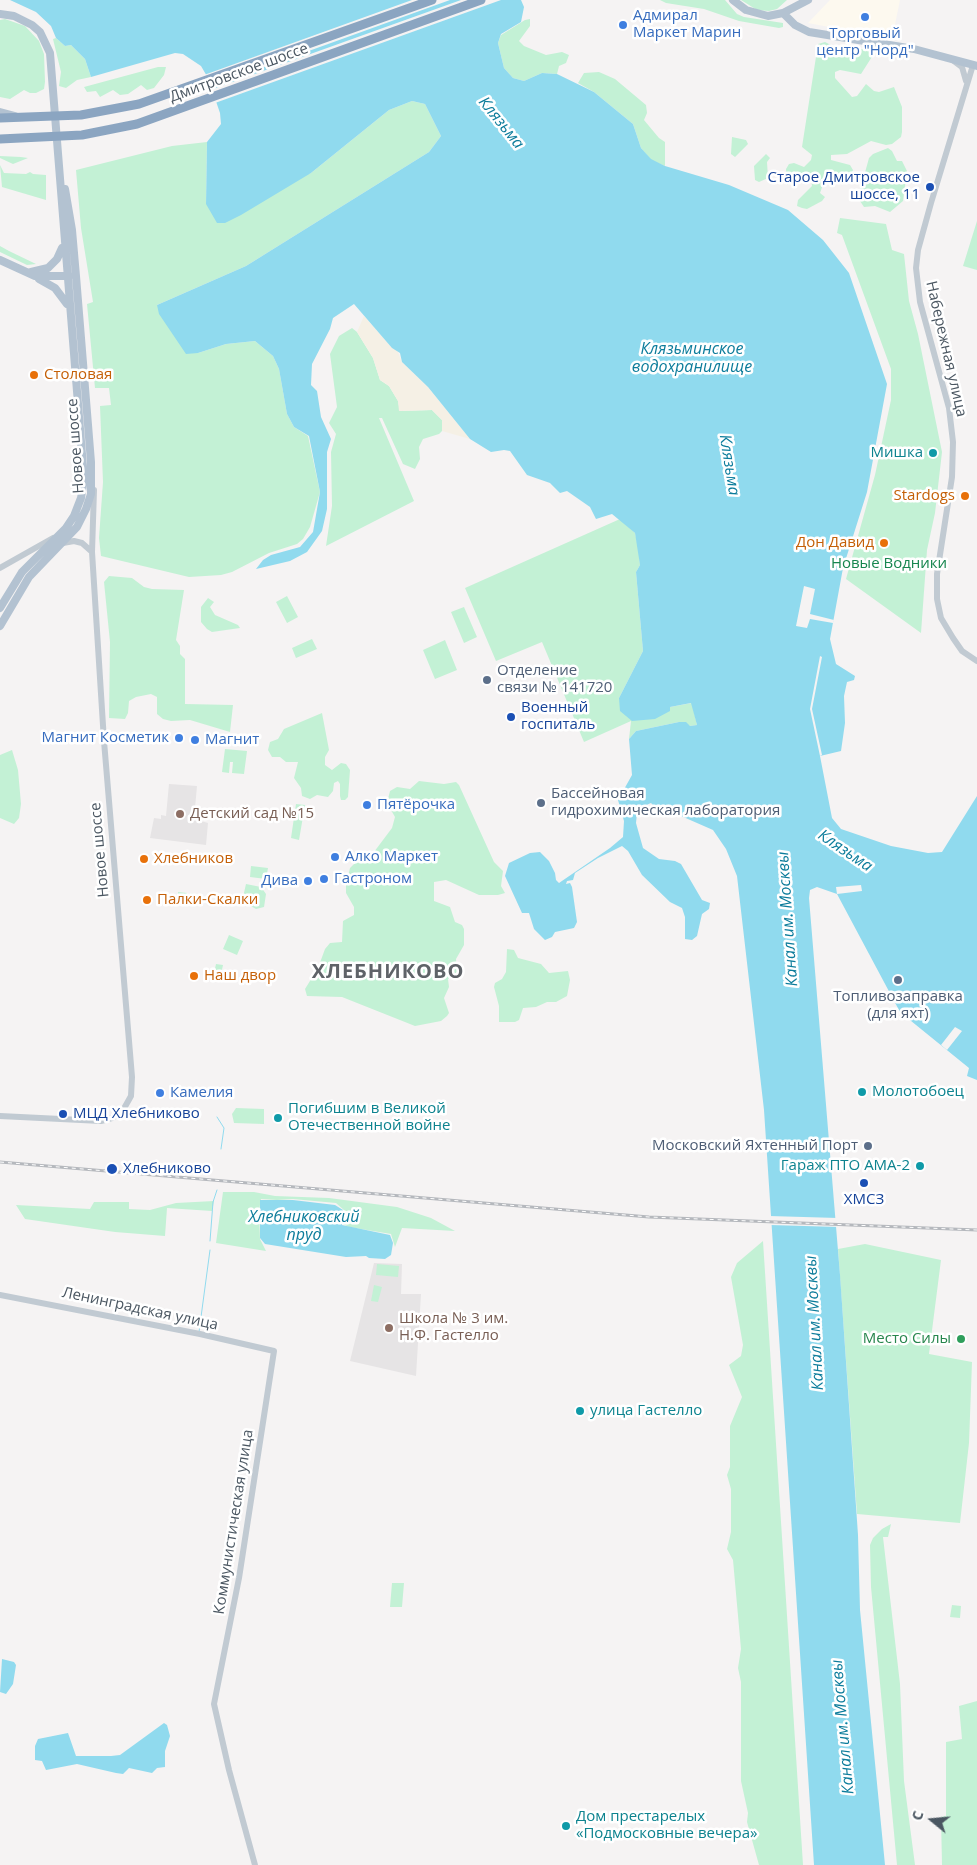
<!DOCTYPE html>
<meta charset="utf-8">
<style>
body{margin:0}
#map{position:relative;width:977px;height:1865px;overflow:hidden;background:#f5f3f3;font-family:"Open Sans",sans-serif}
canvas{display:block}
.north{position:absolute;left:907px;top:1795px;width:50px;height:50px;-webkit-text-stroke:4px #fff;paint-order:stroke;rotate:287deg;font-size:14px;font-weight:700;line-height:20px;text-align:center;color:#4a5661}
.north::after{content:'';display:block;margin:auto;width:18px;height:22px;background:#4a5661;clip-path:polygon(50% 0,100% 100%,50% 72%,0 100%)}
</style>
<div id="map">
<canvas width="977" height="1865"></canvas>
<div class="north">С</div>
</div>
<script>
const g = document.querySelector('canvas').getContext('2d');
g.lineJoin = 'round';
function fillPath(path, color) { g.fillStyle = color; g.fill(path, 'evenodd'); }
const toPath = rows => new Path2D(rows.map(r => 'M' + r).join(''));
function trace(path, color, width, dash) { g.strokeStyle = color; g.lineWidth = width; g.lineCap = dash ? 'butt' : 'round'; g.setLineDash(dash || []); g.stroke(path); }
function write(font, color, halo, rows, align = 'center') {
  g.font = font + ' "Open Sans",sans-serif'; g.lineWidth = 5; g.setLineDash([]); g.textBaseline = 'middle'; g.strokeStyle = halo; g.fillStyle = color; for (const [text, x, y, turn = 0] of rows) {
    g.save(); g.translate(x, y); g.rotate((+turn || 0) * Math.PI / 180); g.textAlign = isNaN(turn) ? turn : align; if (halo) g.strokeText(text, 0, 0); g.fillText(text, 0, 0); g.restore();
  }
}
fillPath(toPath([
 [830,0,900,0,892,39,808,23]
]), '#fdf9ef');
fillPath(toPath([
 [169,784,197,786,194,819,208,823,206,845,150,838,154,818,161,819,161,815,166,816],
 [374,1263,402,1264,401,1294,421,1294,416,1376,350,1361]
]), '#e6e4e5');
fillPath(toPath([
 [660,0,725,0,737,14,744,17,783,23,783,27,779,28,739,21,704,9,666,3],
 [741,0,787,0,777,9,769,11,757,10],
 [5,19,25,26,39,41,44,54,45,82,44,89,36,93,30,93,24,90,10,99,0,97,0,20],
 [530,19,530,26,519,41,524,46,546,55,562,52,569,55,566,63,559,66,557,74,542,73,524,81,513,78,504,68,498,43,501,35,525,20],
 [56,38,65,46,71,45,85,59,91,77,77,80,66,88,59,86,61,72,53,39],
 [825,42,839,49,865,49,875,52,861,74,840,70,835,72,835,78,852,97,857,96,866,84,874,91,879,92,894,87,902,107,902,132,901,137,892,144,886,145,871,141,847,154,831,155,831,160,850,165,853,170,851,175,842,180,827,173,820,193,825,197,822,201,807,209,802,208,797,206,798,200,812,186,811,180,801,176,787,185,786,169,789,164,794,163,804,167,811,160,812,155,802,147,818,44],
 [158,67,166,67,164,75,154,88,147,90,141,85,128,94,120,95,113,90,100,97,96,91,87,92,84,87],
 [599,72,615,79,646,105,647,113,644,120,659,138,665,142,665,166,651,160,641,148,633,124,594,92,578,83,584,73],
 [412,101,425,104,441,136,429,152,246,266,157,305,198,353,226,344,255,341,273,356,279,369,287,414,294,427,308,436,320,492,310,527,303,539,297,544,269,553,232,572,221,575,189,577,101,556,99,538,103,482,100,406,111,405,109,388,95,388,87,304,93,302,81,228,76,170,172,146,207,142,206,204,311,173,389,110],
 [732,137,746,140,748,144,735,157,731,154],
 [888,148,892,151,897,161,902,161,907,171,903,201,890,212,875,206,864,207,858,198,869,158,873,154],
 [766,154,770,158,767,162,768,178,759,182,755,180,754,166],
 [0,156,21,157,28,158,13,164,0,158],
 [0,165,4,173,26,174,30,172,33,174,46,175,46,200,2,187],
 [840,218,886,224,892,250,904,254,909,301,918,334,942,452,935,513,927,550,921,633,846,579,875,475,891,400,891,369,842,235,837,233],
 [977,221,977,270,963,266],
 [0,246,9,251,36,264,27,265,0,252],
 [352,328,357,332,373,358,380,380,389,386,398,401,400,411,432,410,442,420,442,431,439,434,423,439,419,447,420,459,415,469,403,464,382,418,379,418,414,501,326,546,332,506,331,452,336,434,329,423,337,407,330,354,339,336],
 [620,519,635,533,639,551,640,565,636,572,643,651,619,698,670,707,692,703,697,725,690,726,679,722,636,731,629,739,631,721,584,742,542,642,496,661,465,588],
 [109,576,132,578,144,587,152,589,184,590,176,640,180,646,180,654,185,659,185,704,233,705,230,732,190,720,171,721,163,719,157,714,157,697,151,694,136,697,129,701,128,713,125,719,109,718,110,642,104,582],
 [287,596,298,617,287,623,276,602],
 [208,598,214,602,210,607,215,615,238,625,240,628,212,632,207,629,201,622,201,607],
 [464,607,477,637,464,643,451,612],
 [312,639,317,649,296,658,292,648],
 [445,640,457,670,435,679,423,650],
 [322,713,329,750,325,757,325,765,332,770,341,763,346,764,350,770,348,797,345,800,341,800,340,796,340,784,338,781,334,783,333,791,328,797,317,795,310,799,302,796,301,788,294,778,298,762,286,762,280,757,272,757,268,750,270,742,278,739,284,729],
 [225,749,247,751,244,774,232,773,233,762,230,762,229,773,222,772],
 [12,750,18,770,21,804,19,818,14,824,0,818,0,755],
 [419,781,444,784,456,782,459,785,494,862,503,871,501,886,505,893,498,895,479,895,446,880,434,882,434,901,450,907,455,922,462,925,464,929,464,945,456,959,457,972,448,979,449,987,444,998,449,1013,447,1016,441,1021,415,1026,342,997,307,996,305,989,318,968,325,949,330,943,342,942,343,921,354,915,354,907,346,893,346,885,350,868,362,856,374,852,392,828,395,817,387,803,390,791,397,787,410,789],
 [296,804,305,805,299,840,291,838],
 [251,866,268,868,266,879,250,877],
 [246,884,261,887,266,894,264,907,256,909,249,905,243,897],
 [178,892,187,893,185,904,178,903],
 '186.5 899a5.5 5.5 0 1 1 11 0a5.5 5.5 0 1 1-11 0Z',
 [229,935,243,941,237,955,223,949],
 [507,949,514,950,518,958,541,964,549,973,568,971,570,980,567,996,556,1002,547,1002,536,1007,523,1008,519,1020,515,1022,499,1022,499,1006,494,987,495,983,502,979,506,972],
 [216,964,223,965,220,979,213,978],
 [236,1108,264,1109,264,1124,234,1123,232,1114],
 [223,1192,254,1192,275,1196,329,1198,397,1207,431,1218,455,1231,402,1228,395,1247,391,1234,349,1227,343,1224,345,1211,336,1203,293,1199,277,1200,261,1199,259,1211,260,1239,266,1251,216,1243],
 [214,1201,212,1211,167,1208,165,1236,115,1232,25,1219,16,1205,90,1209,94,1202,129,1202,129,1209,150,1210,176,1203],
 [763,1241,803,1865,759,1865,747,1822,748,1813,741,1781,741,1682,738,1668,741,1649,733,1560,727,1549,731,1532,731,1489,727,1475,730,1467,730,1426,742,1397,729,1365,741,1356,743,1345,731,1277,737,1263],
 [865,1244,941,1260,929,1354,972,1362,969,1443,960,1523,857,1514,838,1249],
 [377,1264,399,1266,398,1277,376,1275],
 [374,1285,382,1287,378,1302,371,1301],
 [891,1524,888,1537,883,1537,900,1684,904,1781,915,1865,897,1865,871,1587,870,1545,873,1538,882,1529],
 [392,1583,404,1583,402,1607,390,1607],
 [952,1605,961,1606,960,1618,950,1617],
 [977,1701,977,1865,942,1865,941,1817,946,1816,946,1742,962,1739,959,1706]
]), '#c3f1d5');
fillPath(toPath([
 [364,316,392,348,397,350,402,362,428,387,470,439,442,431,442,420,432,410,399,411,398,401,389,386,380,380,373,358,357,332]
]), '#f5f0e5');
fillPath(toPath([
 [10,0,521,0,524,7,521,22,501,34,498,43,504,68,513,78,524,81,542,73,557,74,594,92,633,124,641,148,651,159,665,166,729,185,788,210,823,240,849,273,887,384,867,492,843,568,830,639,836,664,855,676,854,680,847,682,844,696,845,723,841,751,820,756,832,818,841,829,891,846,928,853,942,852,977,796,977,1080,967,1076,969,1068,900,1012,837,894,817,887,810,890,809,898,840,1275,858,1535,860,1610,885,1865,814,1865,764,1110,737,876,726,849,713,830,665,809,661,812,658,810,651,803,644,806,637,813,636,823,643,848,659,859,675,861,681,864,702,900,710,903,709,909,702,914,697,936,692,940,685,939,685,917,682,908,670,902,642,875,628,851,622,846,598,858,575,873,573,880,567,881,566,884,570,883,572,887,577,922,574,928,555,932,552,937,545,940,534,929,529,913,522,913,505,876,509,863,530,853,540,852,549,861,555,873,556,880,559,883,610,848,623,837,624,821,618,800,632,775,629,739,636,731,679,722,686,722,690,726,697,725,691,703,670,707,670,711,655,719,632,721,620,711,619,698,643,651,636,572,640,565,635,533,612,514,596,519,590,507,567,491,560,493,550,483,527,475,510,451,504,450,491,452,470,439,428,387,402,362,400,353,392,348,354,304,333,318,330,329,312,364,311,385,317,391,321,417,331,439,327,452,327,509,322,531,307,552,290,561,256,569,263,560,271,555,300,547,313,532,320,492,309,436,294,427,287,414,279,369,273,356,255,341,226,344,198,353,186,354,159,314,157,305,246,266,429,152,441,136,425,104,412,101,389,110,311,173,241,215,225,223,217,223,206,204,207,142,221,124,220,113,208,78,201,66,183,54,175,53,91,77,85,59,71,45,65,46,56,38,51,26,36,12],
 [260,1200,293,1200,335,1205,343,1210,342,1225,390,1235,393,1243,391,1255,385,1259,369,1258,366,1256,346,1257,265,1244,260,1238],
 [2,1659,14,1662,16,1665,13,1684,6,1694,0,1692],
 [164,1723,167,1725,170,1736,165,1751,165,1767,157,1768,152,1773,129,1768,123,1774,116,1773,77,1764,46,1770,42,1761,35,1760,35,1746,38,1739,68,1733,76,1756,111,1756,120,1755]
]), '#90daee');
fillPath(toPath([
 [412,0,450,0,209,87,204,75],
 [461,0,501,0,215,103,210,90],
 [804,586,815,589,810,614,834,620,833,623,810,619,807,628,796,626],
 [820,656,822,657,812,709,822,755,820,756,810,709],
 [861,885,862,891,837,894,836,887],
 [955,1027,962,1031,947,1050,941,1045],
 [769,1216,838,1218,839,1227,770,1225]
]), '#f5f3f3');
trace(toPath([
 [217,1117,224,1128,221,1149],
 [210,1241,213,1202,217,1190],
 [199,1332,210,1250]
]), '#90daee', 1);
trace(toPath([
 [954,61,962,67,966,81],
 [973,65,931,203,918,250,916,268,920,302,949,408,953,442,952,477,937,574,937,599,941,618,953,638,962,651,977,661],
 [63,543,74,541,82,543,91,551],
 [0,568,53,538],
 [0,1116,101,1121,112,1118,122,1112,131,1096,132,1077,104,741,92,552,94,490],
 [0,1295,200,1334,274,1351,239,1578,214,1704,229,1770,255,1865]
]), '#c1cad2', 6);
trace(toPath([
 [733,0,746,10,768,16,783,13,808,0],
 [783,13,795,25,809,32,914,49,977,66],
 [0,14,14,16,32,25,40,32,50,53,84,479,81,498,74,516,66,528,22,572,0,608],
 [0,112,15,116],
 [0,260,35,276,69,276],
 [31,272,48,268,57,259,62,248],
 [39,279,55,288,67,304],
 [0,626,29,577,77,527,86,509,91,494,91,462,76,276,72,230,65,189]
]), '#b3c2d1', 8);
trace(toPath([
 [0,118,81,115,139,104,432,0],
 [0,139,82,135,137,124,481,0]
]), '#8ba5c1', 9);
const rail = toPath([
 [0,1162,649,1217,977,1230]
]);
trace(rail, '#b5b8bd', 3);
trace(rail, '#fff', 1, [4]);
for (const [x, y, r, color] of [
 [865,17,5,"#3f7fe0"],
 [623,25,5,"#3f7fe0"],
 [930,187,5,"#1a4fb4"],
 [34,375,5,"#e8710a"],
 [933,453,5,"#0f9aa8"],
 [965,496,5,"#e8710a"],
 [884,543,5,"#e8710a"],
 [487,680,5,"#5c6f8a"],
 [511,717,5,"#1a4fb4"],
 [179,738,5,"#3f7fe0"],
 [195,740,5,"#3f7fe0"],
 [541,803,5,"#5c6f8a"],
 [367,805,5,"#3f7fe0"],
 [180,814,5,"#8d6e63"],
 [335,857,5,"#3f7fe0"],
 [144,859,5,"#e8710a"],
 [324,879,5,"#3f7fe0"],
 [308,881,5,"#3f7fe0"],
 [147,900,5,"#e8710a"],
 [194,976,5,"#e8710a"],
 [898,980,5,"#5c6f8a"],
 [862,1092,5,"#0f9aa8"],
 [160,1093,5,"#3f7fe0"],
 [63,1114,5,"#1a4fb4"],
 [278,1118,5,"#0f9aa8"],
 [868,1146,5,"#5c6f8a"],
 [920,1166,5,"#0f9aa8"],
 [112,1169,6,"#1a4fb4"],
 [864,1183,5,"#1a4fb4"],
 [389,1328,5,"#8d6e63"],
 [961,1339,5,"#2e9e5b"],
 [580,1411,5,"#0f9aa8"],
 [566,1826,5,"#0f9aa8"]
]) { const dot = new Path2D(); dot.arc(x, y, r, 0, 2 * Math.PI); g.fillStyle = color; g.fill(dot); trace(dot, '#fff', 2); }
write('15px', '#366cbe', '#fff', [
 ["Адмирал",633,16],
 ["Маркет Марин",633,33],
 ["Торговый",865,34,"center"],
 ["центр \"Норд\"",865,51,"center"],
 ["Магнит Косметик",169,738,"right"],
 ["Магнит",205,740],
 ["Пятёрочка",377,805],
 ["Алко Маркет",345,857],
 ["Гастроном",334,879],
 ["Дива",298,881,"right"],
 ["Камелия",170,1093]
], 'left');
write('15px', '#4a5661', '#fff', [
 ["Дмитровское шоссе",239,73,-20],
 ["Набережная улица",946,349,77],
 ["Новое шоссе",76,446,-94],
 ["Новое шоссе",100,850,-95],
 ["Ленинградская улица",140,1309,12],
 ["Коммунистическая улица",234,1522,-81]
]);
write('15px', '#164399', '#fff', [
 ["Старое Дмитровское",920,178,"right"],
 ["шоссе, 11",920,195,"right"],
 ["Военный",521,708],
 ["госпиталь",521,725],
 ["МЦД Хлебниково",73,1114],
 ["Хлебниково",123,1169],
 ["ХМСЗ",864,1200,"center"]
], 'left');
write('15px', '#c56008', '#fff', [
 ["Столовая",44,375],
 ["Stardogs",955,496,"right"],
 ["Дон Давид",874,543,"right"],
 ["Хлебников",154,859],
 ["Палки-Скалки",157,900],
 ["Наш двор",204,976]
], 'left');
write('15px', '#0d838f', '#fff', [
 ["Мишка",923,453,"right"],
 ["Молотобоец",872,1092],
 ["Погибшим в Великой",288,1109],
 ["Отечественной войне",288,1126],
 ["Гараж ПТО АМА-2",910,1166,"right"],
 ["улица Гастелло",590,1411],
 ["Дом престарелых",576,1817],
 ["«Подмосковные вечера»",576,1834]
], 'left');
write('15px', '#17864f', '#fff', [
 ["Новые Водники",889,564]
]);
write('15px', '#4e5e75', '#fff', [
 ["Отделение",497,671],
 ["связи № 141720",497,688],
 ["Бассейновая",551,794],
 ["гидрохимическая лаборатория",551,811],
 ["Топливозаправка",898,997,"center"],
 ["(для яхт)",898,1014,"center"],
 ["Московский Яхтенный Порт",858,1146,"right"]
], 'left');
write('15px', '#785e54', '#fff', [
 ["Детский сад №15",190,814],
 ["Школа № 3 им.",399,1319],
 ["Н.Ф. Гастелло",399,1336]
], 'left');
write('15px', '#27864d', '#fff', [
 ["Место Силы",951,1339]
], 'right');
write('italic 16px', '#0c7c9b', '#fff', [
 ["Клязьма",501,123,51],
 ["Клязьминское",692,349],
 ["водохранилище",692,367],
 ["Клязьма",729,465,81],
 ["Клязьма",845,851,34],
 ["Канал им. Москвы",788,919,-94],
 ["Хлебниковский",304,1217],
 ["пруд",304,1235],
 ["Канал им. Москвы",815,1323,-93],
 ["Канал им. Москвы",843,1727,-95]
]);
g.letterSpacing = '1px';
write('bold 20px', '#5f6368', '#fff', [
 ["ХЛЕБНИКОВО",388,972]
]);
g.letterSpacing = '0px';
</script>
